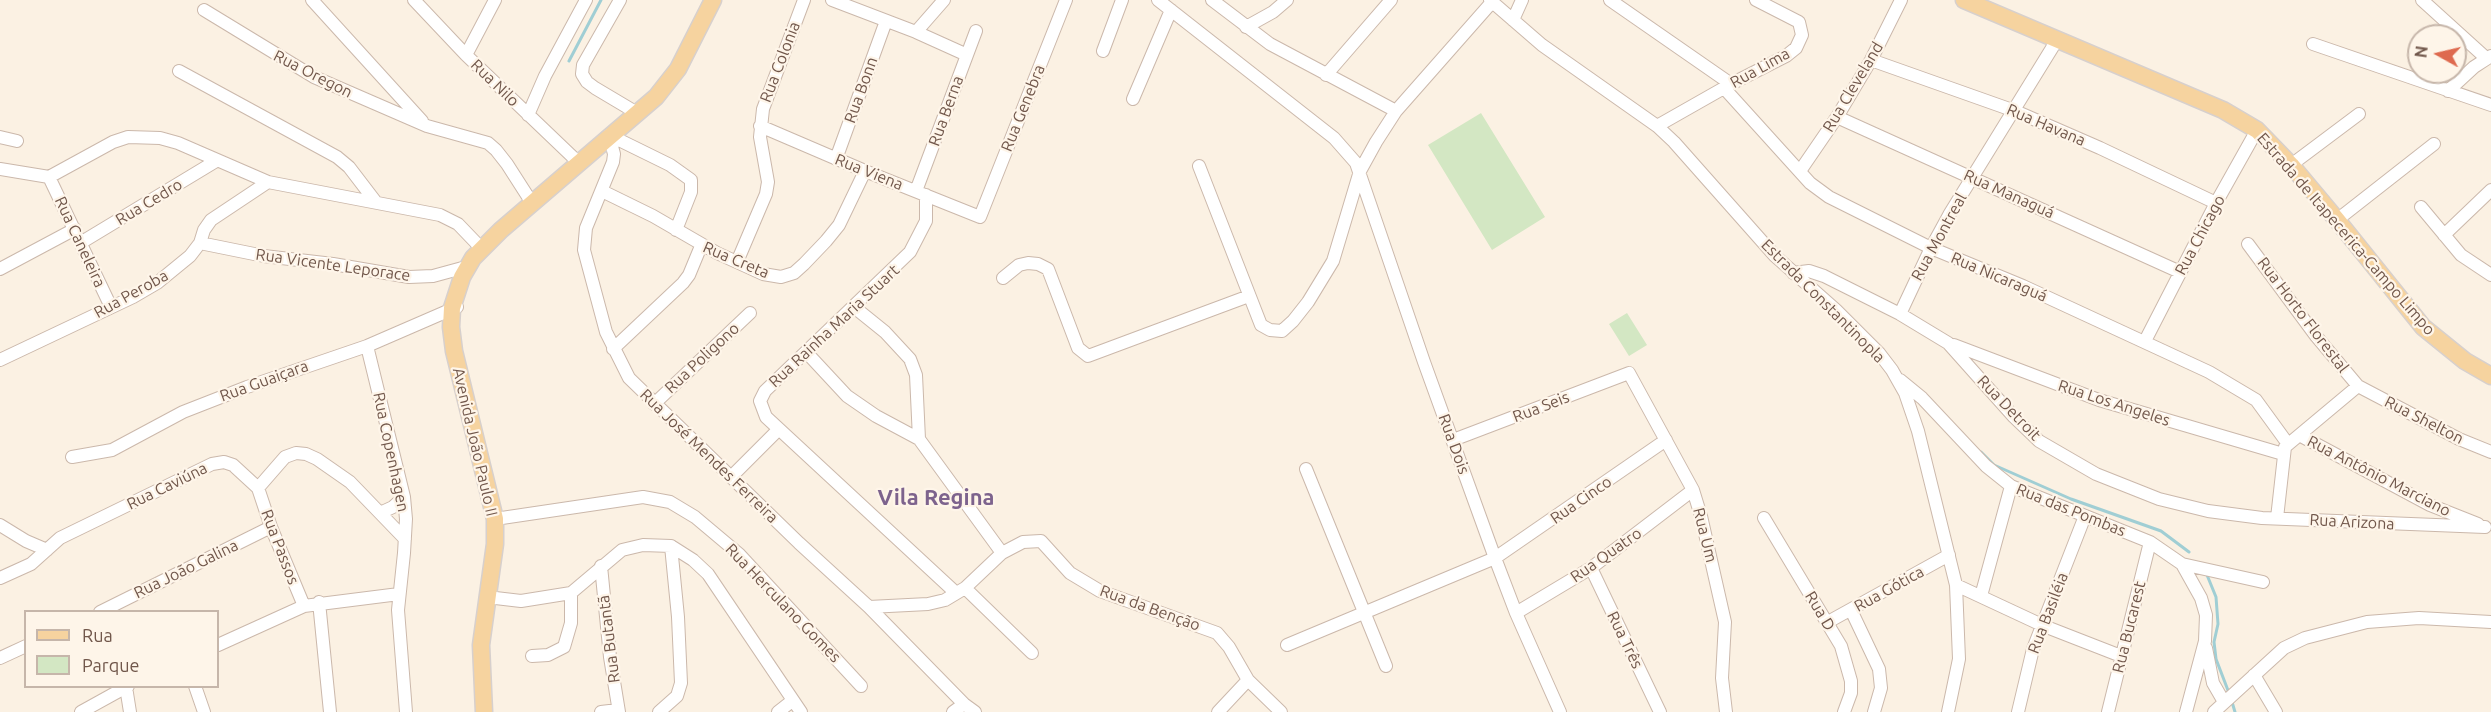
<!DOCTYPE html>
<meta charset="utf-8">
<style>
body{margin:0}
#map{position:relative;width:2491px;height:712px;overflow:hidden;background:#fbf1e3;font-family:Ubuntu,sans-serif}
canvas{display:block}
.legend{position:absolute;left:24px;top:610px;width:195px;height:78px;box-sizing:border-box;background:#fef5e9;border:2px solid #c6b6aa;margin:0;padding:8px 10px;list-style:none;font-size:18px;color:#71574b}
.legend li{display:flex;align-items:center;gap:12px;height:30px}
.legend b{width:30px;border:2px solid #c6b6aa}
.north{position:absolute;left:2407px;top:24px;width:60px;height:60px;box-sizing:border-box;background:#fef5e9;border:2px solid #c6b6aa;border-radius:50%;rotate:278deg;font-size:16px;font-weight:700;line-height:24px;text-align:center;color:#71574b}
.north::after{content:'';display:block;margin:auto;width:21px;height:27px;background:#de6a4f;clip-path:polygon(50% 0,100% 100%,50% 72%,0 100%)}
</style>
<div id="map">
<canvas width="2491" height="712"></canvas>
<ul class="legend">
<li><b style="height:8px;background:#f6d39f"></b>Rua</li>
<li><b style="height:16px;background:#d3e7c3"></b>Parque</li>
</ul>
<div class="north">N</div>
</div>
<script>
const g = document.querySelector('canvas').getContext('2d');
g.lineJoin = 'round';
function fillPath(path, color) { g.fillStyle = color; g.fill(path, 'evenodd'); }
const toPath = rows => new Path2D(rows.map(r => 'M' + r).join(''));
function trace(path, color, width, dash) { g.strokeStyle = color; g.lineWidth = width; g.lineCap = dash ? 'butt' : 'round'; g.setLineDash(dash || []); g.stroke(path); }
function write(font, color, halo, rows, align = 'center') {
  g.font = font + ' Ubuntu,sans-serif'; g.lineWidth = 4.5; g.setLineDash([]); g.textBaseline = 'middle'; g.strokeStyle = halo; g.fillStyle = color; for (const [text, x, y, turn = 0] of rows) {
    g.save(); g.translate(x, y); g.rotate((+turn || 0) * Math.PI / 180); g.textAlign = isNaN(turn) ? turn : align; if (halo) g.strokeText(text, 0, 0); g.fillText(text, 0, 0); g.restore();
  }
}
fillPath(toPath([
 [1481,113,1545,217,1492,250,1428,145],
 [1627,313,1647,345,1629,356,1609,324]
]), '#d3e7c3');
trace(toPath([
 [569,61,601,0],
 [1981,452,1994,465,2071,499,2161,531,2189,552],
 [2207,575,2216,597,2218,624,2214,642,2216,659,2229,693],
 [2232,702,2235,712]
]), '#a0ced4', 3);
const minor = toPath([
 [312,0,422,121],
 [414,0,466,55,579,163],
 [620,0,583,65,582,74,587,82,595,88,637,113],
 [832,0,916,32,967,55],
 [1158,0,1334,138,1356,163,1424,362,1495,558,1516,613,1560,712],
 [1212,0,1270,44,1396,111],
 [1490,0,1542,45,1657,126,1674,142,1775,256,1836,310,1879,353,1892,370,1905,393,1918,431,1956,585,1959,659,1948,712],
 [1610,0,1731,84],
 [2422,0,2486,58],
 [204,10,314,77,427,126,488,143,496,150,507,164,532,203],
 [1513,20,1522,0],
 [1246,27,1273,12,1287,0],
 [916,32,944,0],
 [2313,44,2491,105],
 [1103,51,1122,0],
 [466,55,495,0],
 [1871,60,2015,111,2100,148,2216,203],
 [179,71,337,157,349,167,375,201],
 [1326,75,1391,0],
 [1724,88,1810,183,1829,197,1931,248,2023,286,2209,372,2256,400,2288,444],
 [2448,91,2474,67,2491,56],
 [1133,99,1171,10],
 [528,115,545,76,586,0],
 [1837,117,2180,272],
 [760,126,865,171,980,217,1066,0],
 [1657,126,1731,84,1786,56,1796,48,1802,35,1799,22,1756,0],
 [609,135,614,154,613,162,586,228,584,250,606,332,629,378,799,543,869,607,964,704,975,712],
 [609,135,670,165,691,180,691,192,676,230],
 [0,137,17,141],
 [836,159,886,21],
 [2291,165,2359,114],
 [1199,166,1261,325,1270,330,1282,331,1293,321,1308,302,1333,261,1360,171,1376,142,1396,111,1492,2],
 [0,169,49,177,113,142,128,137,160,138,178,143,268,182,440,215,458,224,482,249],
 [1800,171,1837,117,1871,60,1901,0],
 [49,177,111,307],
 [602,191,653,216,717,253,763,274,781,277,794,273,804,264,826,241,839,225,865,171],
 [916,191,976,31],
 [926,195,926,221,910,252,765,391,760,401,766,417,956,593],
 [2421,207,2461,255,2491,275],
 [2337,220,2434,144],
 [2444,235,2491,190],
 [82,242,216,161],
 [200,243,264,256,333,264,409,277,433,276,466,267],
 [2248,244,2316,336,2358,386,2459,439,2491,452],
 [737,262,766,194,768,182,760,137,763,109,804,0],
 [0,269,75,229],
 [1793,273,1809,271,1824,276,1900,314,1948,343,2014,417,2039,441,2096,474,2159,499,2208,511,2262,518,2485,527],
 [1003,278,1019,265,1028,263,1038,264,1048,269,1078,348,1088,356,1249,296],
 [854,307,885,332,910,359,916,375,919,439,1002,553,965,588,945,600,928,604,869,607],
 [1900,314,1931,248,1949,215,2057,40],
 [2145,341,2216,203,2257,130],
 [1954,345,2099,400,2283,454],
 [367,346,404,497,406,519,404,553,398,610,406,712],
 [613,349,683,283,689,275,701,246],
 [807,353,847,396,876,416,919,439],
 [0,360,133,297,157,283,190,256,200,243,204,230,211,220,268,182],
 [1900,380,1922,398,1986,466,2011,486,2150,542,2182,564,2263,582],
 [654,404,750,313],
 [2301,436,2430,505,2478,524],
 [1453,440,1629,373,1693,490,1701,516,1725,622,1722,678,1726,712],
 [72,457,112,450,183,412,247,387,367,346,457,307],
 [1306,469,1386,666],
 [732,476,779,429],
 [258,488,285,457,296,453,306,454,317,459,350,482,405,539],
 [380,513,393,507,404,497],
 [1764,518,1841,646,1851,681,1851,693,1844,712],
 [2277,518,2285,447,2358,386],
 [495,519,643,497,670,502,695,517,739,554,861,686],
 [0,525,26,541,47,550],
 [1002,553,1023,542,1041,541,1070,573,1100,591,1217,633,1229,647,1248,680,1281,712],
 [2182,564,2201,598,2206,615,2205,641,2186,712],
 [601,566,610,657,619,712],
 [1591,568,1660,712],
 [0,578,31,564,60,538,212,464,224,462,233,465,258,488,271,527,304,606],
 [1956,585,2044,626,2121,656],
 [965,588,1032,653],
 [1981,596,2011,486],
 [487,597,521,601,571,593,622,550,643,545,671,546,693,560,708,574,801,712],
 [319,602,330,712],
 [1851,610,1879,669,1881,688,1874,712],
 [100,612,271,527],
 [1516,613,1591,568,1693,490],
 [1828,622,1949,555],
 [218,645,304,606,399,594],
 [1287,645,1495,558,1666,440],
 [2206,648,2213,683,2224,702],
 [532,656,548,655,564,647,571,623,571,593],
 [0,658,26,646],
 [2254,675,2276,712],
 [195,686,204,712],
 [126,687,130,712],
 [81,712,128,686],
 [601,712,618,710],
 [659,712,677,696,681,683,678,617,671,546],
 [778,712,792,701],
 [953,712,964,704],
 [1218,712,1248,680],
 [2018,712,2033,649,2085,516],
 [2108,712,2150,542],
 [2214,712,2284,648,2305,638,2367,622,2419,618,2491,622]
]);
const major = toPath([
 [1964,0,2223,110,2257,130,2291,165,2337,220,2423,327,2465,361,2491,376],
 [484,712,481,645,495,544,495,519,454,351,451,327,452,308,462,277,473,258,501,230,656,97,678,69,713,0]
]);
trace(minor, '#cbb8ab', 14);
trace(major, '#d7d0cd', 19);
trace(minor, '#fff', 12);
trace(major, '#f6d39f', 16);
write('16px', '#71574b', '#fef5e9', [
 ["Rua Colonia",780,62,-69],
 ["Rua Lima",1760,68,-29],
 ["Rua Oregon",313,74,27],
 ["Rua Nilo",495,83,44],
 ["Rua Cleveland",1853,87,-59],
 ["Rua Bonn",861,90,-70],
 ["Rua Genebra",1023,108,-68],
 ["Rua Berna",946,111,-70],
 ["Rua Havana",2046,125,23],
 ["Rua Viena",869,172,22],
 ["Rua Managuá",2009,194,24],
 ["Rua Cedro",149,202,-31],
 ["Estrada de Itapecerica-Campo Limpo",2346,234,49],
 ["Rua Chicago",2200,235,-62],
 ["Rua Montreal",1939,237,-61],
 ["Rua Caneleira",80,242,65],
 ["Rua Creta",736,260,23],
 ["Rua Vicente Leporace",333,265,8],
 ["Rua Nicaraguá",1999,277,23],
 ["Rua Peroba",131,294,-29],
 ["Estrada Constantinopla",1823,301,45],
 ["Rua Horto Florestal",2303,315,53],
 ["Rua Rainha Maria Stuart",834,326,-43],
 ["Rua Poligono",702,358,-43],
 ["Rua Guaiçara",264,381,-20],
 ["Rua Los Angeles",2114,403,18],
 ["Rua Seis",1541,407,-21],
 ["Rua Detroit",2009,408,46],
 ["Rua Shelton",2424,420,27],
 ["Avenida João Paulo II",475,442,77],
 ["Rua Dois",1454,444,70],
 ["Rua Copenhagen",391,452,78],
 ["Rua José Mendes Ferreira",709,456,44],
 ["Rua Antônio Marciano",2379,476,27],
 ["Rua Caviúna",167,486,-26],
 ["Rua Cinco",1581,500,-35],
 ["Rua das Pombas",2071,510,22],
 ["Rua Arizona",2352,522,3],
 ["Rua Um",1705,535,76],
 ["Rua Passos",280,547,69],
 ["Rua Quatro",1606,555,-35],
 ["Rua João Galina",186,569,-26],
 ["Rua Gótica",1889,589,-29],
 ["Rua Herculano Gomes",783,603,46],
 ["Rua da Benção",1150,608,20],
 ["Rua D",1820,611,59],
 ["Rua Basiléia",2048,613,-69],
 ["Rua Bucarest",2129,627,-76],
 ["Rua Butantã",609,639,-97],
 ["Rua Três",1625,640,64]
]);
write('bold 22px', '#7d638d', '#fef5e9', [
 ["Vila Regina",936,498]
]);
</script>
